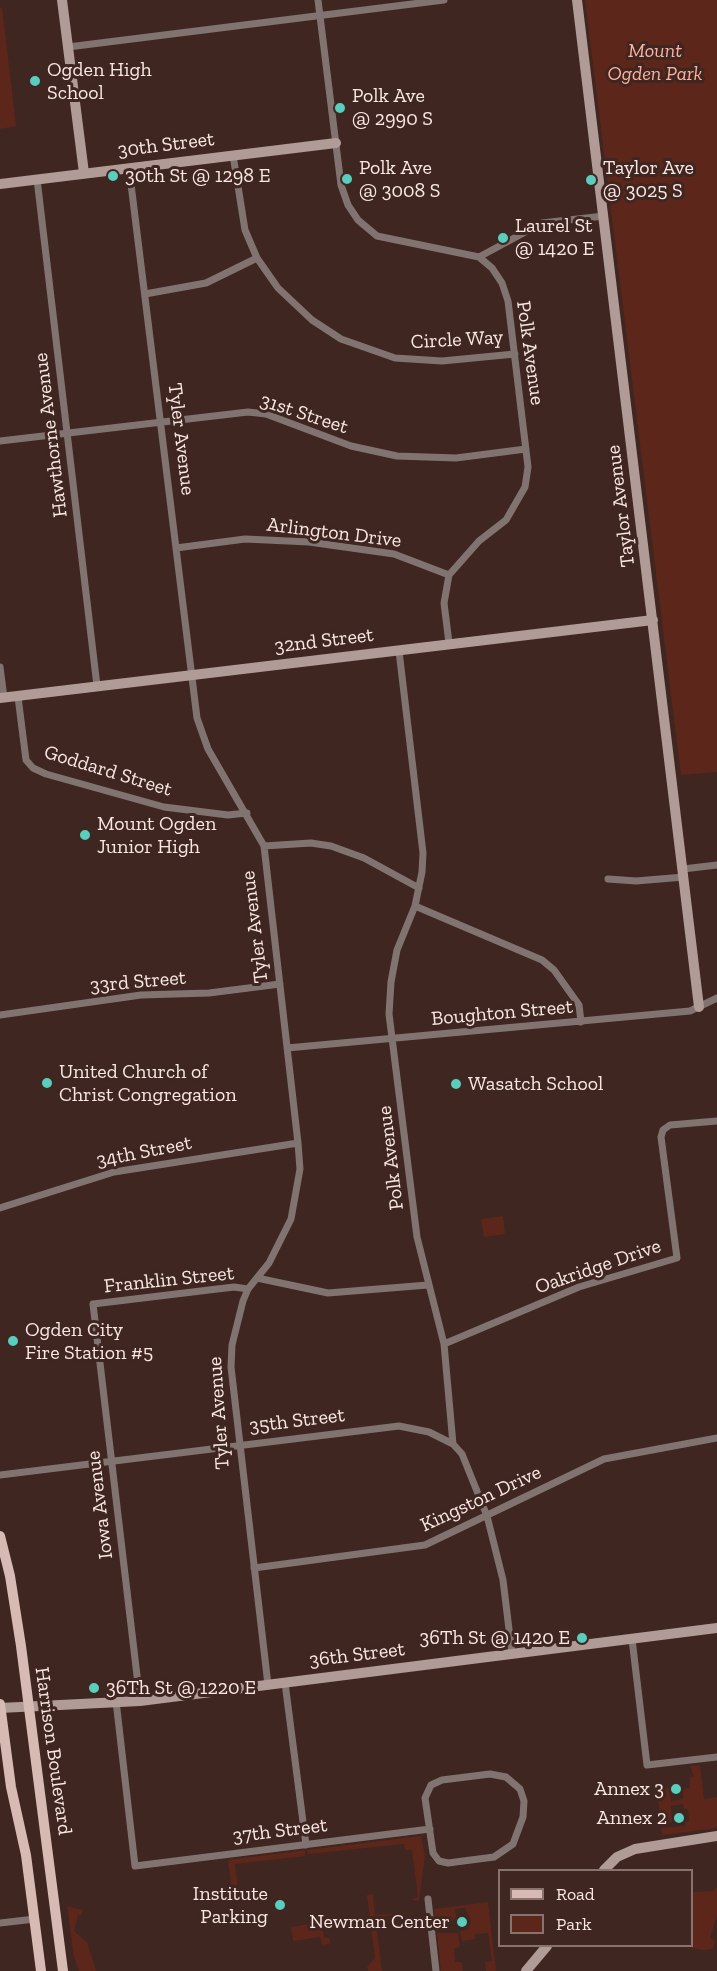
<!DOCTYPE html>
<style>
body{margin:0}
#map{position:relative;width:717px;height:1971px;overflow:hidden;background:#3f2620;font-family:"Zilla Slab",serif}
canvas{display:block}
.legend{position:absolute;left:498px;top:1869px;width:195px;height:78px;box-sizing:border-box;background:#3f2620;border:2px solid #89736e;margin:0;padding:8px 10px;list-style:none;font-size:18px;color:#f9e7e3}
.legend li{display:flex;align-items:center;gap:12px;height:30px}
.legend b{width:30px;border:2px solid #89736e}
</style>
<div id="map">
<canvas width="717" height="1971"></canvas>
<ul class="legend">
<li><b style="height:8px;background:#d6bab3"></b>Road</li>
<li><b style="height:16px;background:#5d261a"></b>Park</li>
</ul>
</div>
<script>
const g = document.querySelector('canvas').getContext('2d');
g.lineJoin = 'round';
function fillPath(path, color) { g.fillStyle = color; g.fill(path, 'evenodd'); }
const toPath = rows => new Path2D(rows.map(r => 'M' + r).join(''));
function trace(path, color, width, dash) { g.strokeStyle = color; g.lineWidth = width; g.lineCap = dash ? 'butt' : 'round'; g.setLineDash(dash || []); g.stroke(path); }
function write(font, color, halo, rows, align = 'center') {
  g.font = font + ' "Zilla Slab",serif'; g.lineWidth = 6; g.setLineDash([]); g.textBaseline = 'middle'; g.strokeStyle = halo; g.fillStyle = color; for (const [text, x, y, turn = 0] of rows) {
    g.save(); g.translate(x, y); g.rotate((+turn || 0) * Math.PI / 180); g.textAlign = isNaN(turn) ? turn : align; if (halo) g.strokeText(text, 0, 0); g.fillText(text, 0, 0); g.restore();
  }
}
fillPath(toPath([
 [585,0,717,0,717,772,681,775],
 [2,7,16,126,0,129,0,8],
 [503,1216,505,1234,484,1237,481,1219],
 [700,1765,704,1799,717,1797,717,1828,662,1835,661,1828,685,1826,685,1822,689,1821,688,1809,684,1809,683,1804,671,1806,672,1822,661,1824,657,1790,669,1788,671,1801,683,1799,683,1791,686,1787,690,1789,690,1777,694,1776,690,1766],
 [421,1836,425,1856,419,1901,411,1900,418,1897,412,1850,405,1850,404,1844,308,1854,307,1850],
 [305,1850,305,1856,235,1864,238,1889,232,1891,228,1860],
 [717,1887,717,1916,710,1938,715,1941,713,1949,701,1950,685,1946,692,1946,692,1892,713,1891],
 [373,1894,375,1915,421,1912,375,1917,382,1971,368,1971,367,1967,375,1958,367,1895],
 [488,1902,496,1971,486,1971,485,1962,492,1961,488,1933,475,1934,475,1939,462,1941,460,1931,468,1930,471,1920,465,1908,455,1909,456,1917,449,1926,436,1927,434,1909],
 [67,1906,83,1910,81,1915,78,1915,74,1931,87,1942,96,1971,79,1971,74,1957],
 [322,1922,324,1938,329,1938,331,1943,322,1945,320,1937,293,1941,291,1927],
 [437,1933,458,1933,460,1946,454,1949,455,1962,462,1962,463,1971,441,1971]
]), '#5d261a');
trace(toPath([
 [318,0,341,185,348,205,358,220,377,236,479,257,492,268,502,283,508,301,528,467,525,487,506,520,479,541,449,575,444,603,449,643],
 [68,47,444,0],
 [233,155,245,230,257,258,278,288,312,320,341,339,395,358,442,361,515,354],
 [129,168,197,718,208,749,264,846,298,1143,300,1169,291,1219,269,1263,248,1289,243,1301,232,1345,231,1367,268,1685],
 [37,179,97,686],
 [479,257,542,223,604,216],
 [145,294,206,283,257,258],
 [0,441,248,412,266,414,351,446,397,456,456,458,526,449],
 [176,548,245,539,309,542,394,554,449,575],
 [399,651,423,853,422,872,415,906,397,950,391,982,389,1014,417,1237,444,1344,453,1444,462,1454,487,1516,503,1580,512,1654],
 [0,667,4,698],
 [18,697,26,760,33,768,46,774,164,807,228,815,247,813],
 [264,846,311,843,331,846,364,858,419,888],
 [683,869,717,865],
 [608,879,636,881,684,877],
 [415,906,542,960,554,970,579,1005,581,1022],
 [0,1015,141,995,209,993,280,984],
 [287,1048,690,1011,717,998],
 [0,1208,114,1172,298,1143],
 [257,1278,328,1293,428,1285],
 [444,1344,579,1287,677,1258,661,1137,663,1130,670,1125,717,1121],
 [0,1475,399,1426,429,1432,453,1444],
 [254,1568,425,1545,604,1459,717,1438],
 [632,1639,647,1765,717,1757],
 [285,1683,306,1845],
 [116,1701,135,1866,430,1829],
 [140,1701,93,1304,234,1287,248,1289],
 [490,1774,506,1777,520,1789,524,1801,523,1817,513,1844,494,1857,448,1863,439,1861,433,1853,425,1798,431,1785,442,1780,490,1774],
 [428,1899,436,1971],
 [0,1923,35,1919]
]), '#817470', 7);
trace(toPath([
 [62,0,84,173],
 [577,0,699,1007],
 [0,184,336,143],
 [0,698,653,620],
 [0,1708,140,1701,717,1628],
 [604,1870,617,1857,635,1849,717,1836],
 [526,1971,547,1946]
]), '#b19b96', 10);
trace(toPath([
 [0,1536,10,1576,21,1646,63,1971],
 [0,1704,11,1787,26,1855,41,1971]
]), '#d6bab3', 10);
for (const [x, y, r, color] of [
 [35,81,6,"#59cebe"],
 [340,108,6,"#59cebe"],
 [113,176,6,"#59cebe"],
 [347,179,6,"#59cebe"],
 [591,180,6,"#59cebe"],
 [503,238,6,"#59cebe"],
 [85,835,6,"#59cebe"],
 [47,1083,6,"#59cebe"],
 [456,1084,6,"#59cebe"],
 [13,1341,6,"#59cebe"],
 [582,1638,6,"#59cebe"],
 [94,1688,6,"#59cebe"],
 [676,1789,6,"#59cebe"],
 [679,1818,6,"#59cebe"],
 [280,1905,6,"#59cebe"],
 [462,1922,6,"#59cebe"]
]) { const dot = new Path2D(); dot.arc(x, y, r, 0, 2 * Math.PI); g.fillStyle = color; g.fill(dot); trace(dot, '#3f2620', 2); }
write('italic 20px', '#fcb2a1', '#3f2620', [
 ["Mount",655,51],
 ["Ogden Park",655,74]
]);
write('20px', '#f9e7e3', '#3f2620', [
 ["Ogden High",47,70],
 ["School",47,93],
 ["Polk Ave",352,96],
 ["@ 2990 S",352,119],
 ["Polk Ave",359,168],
 ["@ 3008 S",359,191],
 ["Taylor Ave",603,168],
 ["@ 3025 S",603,191],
 ["30th St @ 1298 E",125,176],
 ["Laurel St",515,226],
 ["@ 1420 E",515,249],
 ["Mount Ogden",97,824],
 ["Junior High",97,847],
 ["United Church of",59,1072],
 ["Christ Congregation",59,1095],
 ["Wasatch School",468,1084],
 ["Ogden City",25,1330],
 ["Fire Station #5",25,1353],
 ["36Th St @ 1420 E",570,1638,"right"],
 ["36Th St @ 1220 E",106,1688],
 ["Annex 3",664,1789,"right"],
 ["Annex 2",667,1818,"right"],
 ["Institute",268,1894,"right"],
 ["Parking",268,1917,"right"],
 ["Newman Center",450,1922,"right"]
], 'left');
write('20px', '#f9e7e3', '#3f2620', [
 ["30th Street",166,145,-7],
 ["Circle Way",457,340,-3],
 ["Polk Avenue",530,353,82],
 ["31st Street",304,414,18],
 ["Hawthorne Avenue",51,435,-97],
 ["Tyler Avenue",181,439,83],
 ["Taylor Avenue",621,506,-97],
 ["Arlington Drive",334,533,7],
 ["32nd Street",324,641,-7],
 ["Goddard Street",108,771,17],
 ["Tyler Avenue",255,927,-97],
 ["33rd Street",138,982,-5],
 ["Boughton Street",502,1013,-5],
 ["34th Street",144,1152,-11],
 ["Polk Avenue",391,1158,-97],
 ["Oakridge Drive",598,1267,-19],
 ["Franklin Street",169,1280,-6],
 ["Tyler Avenue",219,1413,-94],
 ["35th Street",297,1421,-7],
 ["Kingston Drive",481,1499,-25],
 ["Iowa Avenue",100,1505,-97],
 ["36th Street",357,1655,-7],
 ["Harrison Boulevard",53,1751,82],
 ["37th Street",280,1831,-7]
]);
</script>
